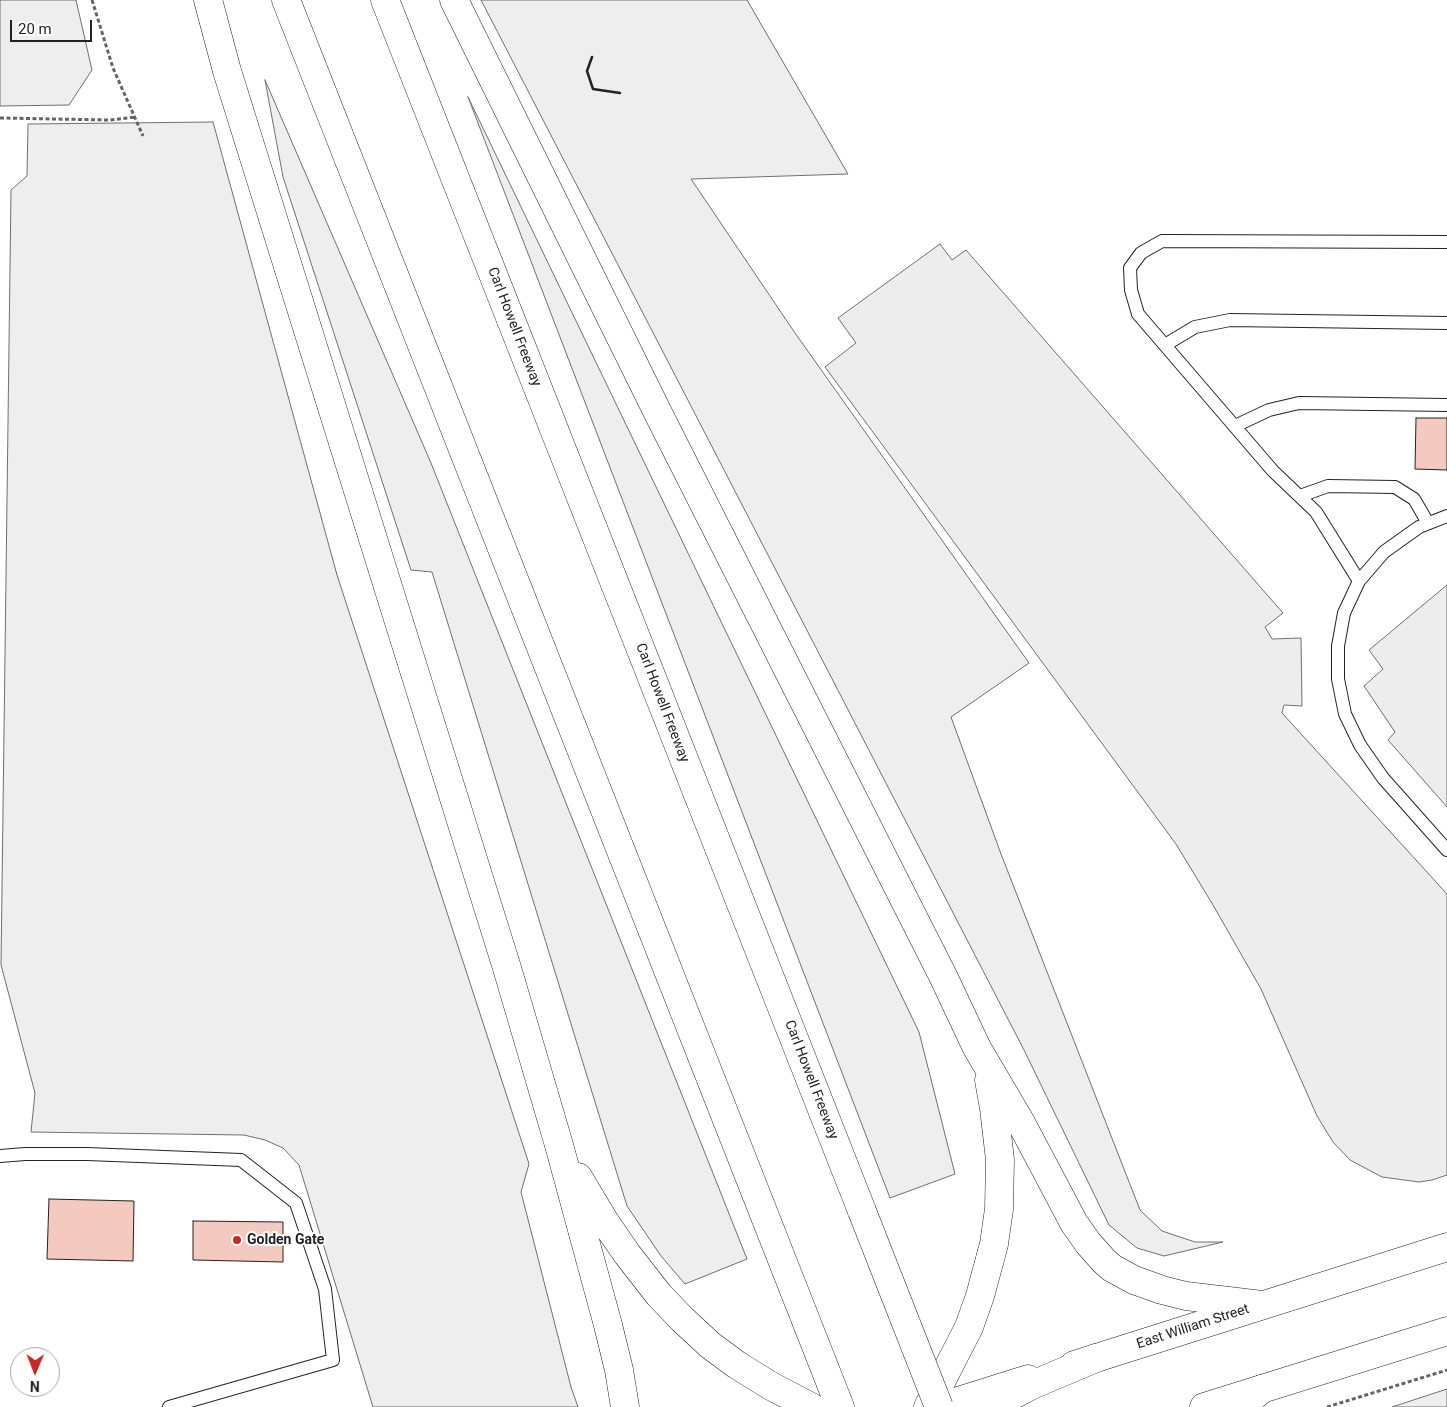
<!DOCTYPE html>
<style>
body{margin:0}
#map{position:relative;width:1447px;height:1407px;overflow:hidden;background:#fff;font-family:Roboto,sans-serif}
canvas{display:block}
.north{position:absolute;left:10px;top:1347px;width:50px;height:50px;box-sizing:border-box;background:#fff;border:1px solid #a7a7a7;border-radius:50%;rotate:181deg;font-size:14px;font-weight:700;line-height:20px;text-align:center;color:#222}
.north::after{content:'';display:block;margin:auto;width:18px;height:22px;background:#c62828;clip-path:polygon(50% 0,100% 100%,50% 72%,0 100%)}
.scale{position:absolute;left:10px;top:20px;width:82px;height:22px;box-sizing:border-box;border:2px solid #222;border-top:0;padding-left:6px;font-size:15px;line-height:18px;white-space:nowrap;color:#222;-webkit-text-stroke:4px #fff;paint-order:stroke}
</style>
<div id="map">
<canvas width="1447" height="1407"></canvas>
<div class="north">N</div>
<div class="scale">20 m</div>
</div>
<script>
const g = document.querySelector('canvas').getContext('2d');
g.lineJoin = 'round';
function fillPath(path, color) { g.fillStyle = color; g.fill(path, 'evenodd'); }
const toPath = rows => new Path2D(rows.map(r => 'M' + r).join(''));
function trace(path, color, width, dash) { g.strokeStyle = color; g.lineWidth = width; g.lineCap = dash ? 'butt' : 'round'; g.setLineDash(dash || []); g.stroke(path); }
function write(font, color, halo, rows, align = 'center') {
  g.font = font + ' Roboto,sans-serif'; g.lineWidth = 4; g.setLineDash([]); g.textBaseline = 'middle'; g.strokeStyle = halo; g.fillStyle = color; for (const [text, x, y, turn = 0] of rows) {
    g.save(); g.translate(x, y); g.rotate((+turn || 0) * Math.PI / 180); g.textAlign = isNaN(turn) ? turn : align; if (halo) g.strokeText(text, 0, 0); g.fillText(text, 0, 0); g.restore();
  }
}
const green = toPath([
 [0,0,76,0,92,70,69,105,0,106,0,0],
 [481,0,747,0,848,174,691,179,795,333,1029,663,951,717,1001,854,1140,1210,1162,1231,1195,1242,1223,1242,1164,1256,1137,1248,1109,1225,1024,1050,481,0],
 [265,80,431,463,747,1259,685,1284,661,1256,627,1206,432,572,411,570,283,177,265,80],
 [468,97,919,1032,955,1174,890,1198,468,97],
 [213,122,337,575,529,1164,521,1192,571,1387,578,1407,373,1407,299,1165,283,1148,265,1140,244,1135,31,1132,35,1093,1,965,11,190,27,176,28,124,213,122],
 [1447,1389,1447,1407,1392,1407,1447,1389]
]);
fillPath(green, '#eee');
trace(green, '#6f6f6f', 1);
const parking = toPath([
 [940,244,952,260,966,250,1283,613,1265,627,1272,639,1301,638,1302,706,1284,705,1282,713,1447,894,1447,1175,1432,1180,1419,1182,1382,1177,1350,1160,1333,1142,1317,1116,1261,989,1213,905,1176,844,825,367,856,343,838,318,940,244],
 [1447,585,1447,807,1388,740,1395,732,1364,686,1383,669,1369,650,1447,585]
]);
fillPath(parking, '#ededed');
trace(parking, '#6f6f6f', 1);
const building = toPath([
 [1416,418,1447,418,1447,470,1415,469,1416,418],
 [49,1199,134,1201,133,1261,47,1259,49,1199],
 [193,1221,283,1222,283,1262,193,1260,193,1221]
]);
fillPath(building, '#f3c9c0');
trace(building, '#222', 1);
const lane = toPath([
 [1165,345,1195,327,1230,320,1447,323],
 [1235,426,1269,410,1299,403,1447,405],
 [1300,496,1328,486,1395,487,1414,499,1428,523],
 [1447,516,1419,527,1384,552,1359,581,1344,613,1338,646,1338,679,1345,714,1360,745,1383,778,1447,850],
 [1359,581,1316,512,1273,471,1138,314,1131,290,1130,268,1141,253,1162,241,1447,242],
 [0,1156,25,1154,87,1154,241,1160,296,1203,325,1289,333,1360,169,1407]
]);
const primary = toPath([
 [1074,1365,1447,1247],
 [939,1407,1028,1379],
 [1204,1407,1447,1331]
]);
const highway = toPath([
 [208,0,227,71,507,968,559,1145,608,1325,619,1370,625,1407],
 [286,0,840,1407],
 [385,0,862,1211],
 [454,0,660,417,943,976,977,1048,1020,1121,1074,1223,1088,1243,1104,1261,1112,1268,1134,1280,1162,1290,1186,1296,1262,1305],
 [578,1177,605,1222,627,1254,659,1295,682,1319,710,1345,737,1365,771,1386,811,1407],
 [928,1407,969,1327,980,1296,994,1244,999,1209,1000,1160,994,1108,989,1080],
 [990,1407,1032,1385,1096,1358],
 [1240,1407,1262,1389]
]);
trace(lane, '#222', 14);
trace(primary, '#222', 29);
trace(highway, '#222', 29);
trace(toPath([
 [92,0,113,68,143,136],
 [0,118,110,120,135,117],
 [1327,1407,1447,1370]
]), '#646464', 3, [4, 2.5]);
trace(lane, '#fff', 12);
trace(primary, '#fff', 28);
trace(highway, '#fff', 28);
const highwayBridge = toPath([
 [862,1211,939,1407]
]);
trace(highwayBridge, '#222', 29, []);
trace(highwayBridge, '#fff', 28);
trace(toPath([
 [592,57,587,71,593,89,620,93]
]), '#222', 2.5);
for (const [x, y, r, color] of [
 [237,1240,5,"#c62828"]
]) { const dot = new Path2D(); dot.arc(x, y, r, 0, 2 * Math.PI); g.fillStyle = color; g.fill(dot); trace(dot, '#fff', 2); }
write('14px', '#222', '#fff', [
 ["Carl Howell Freeway",514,327,69],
 ["Carl Howell Freeway",662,703,69],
 ["Carl Howell Freeway",811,1080,69],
 ["East William Street",1193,1327,-18]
]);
write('bold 14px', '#222', '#fff', [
 ["Golden Gate",247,1240]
], 'left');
</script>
